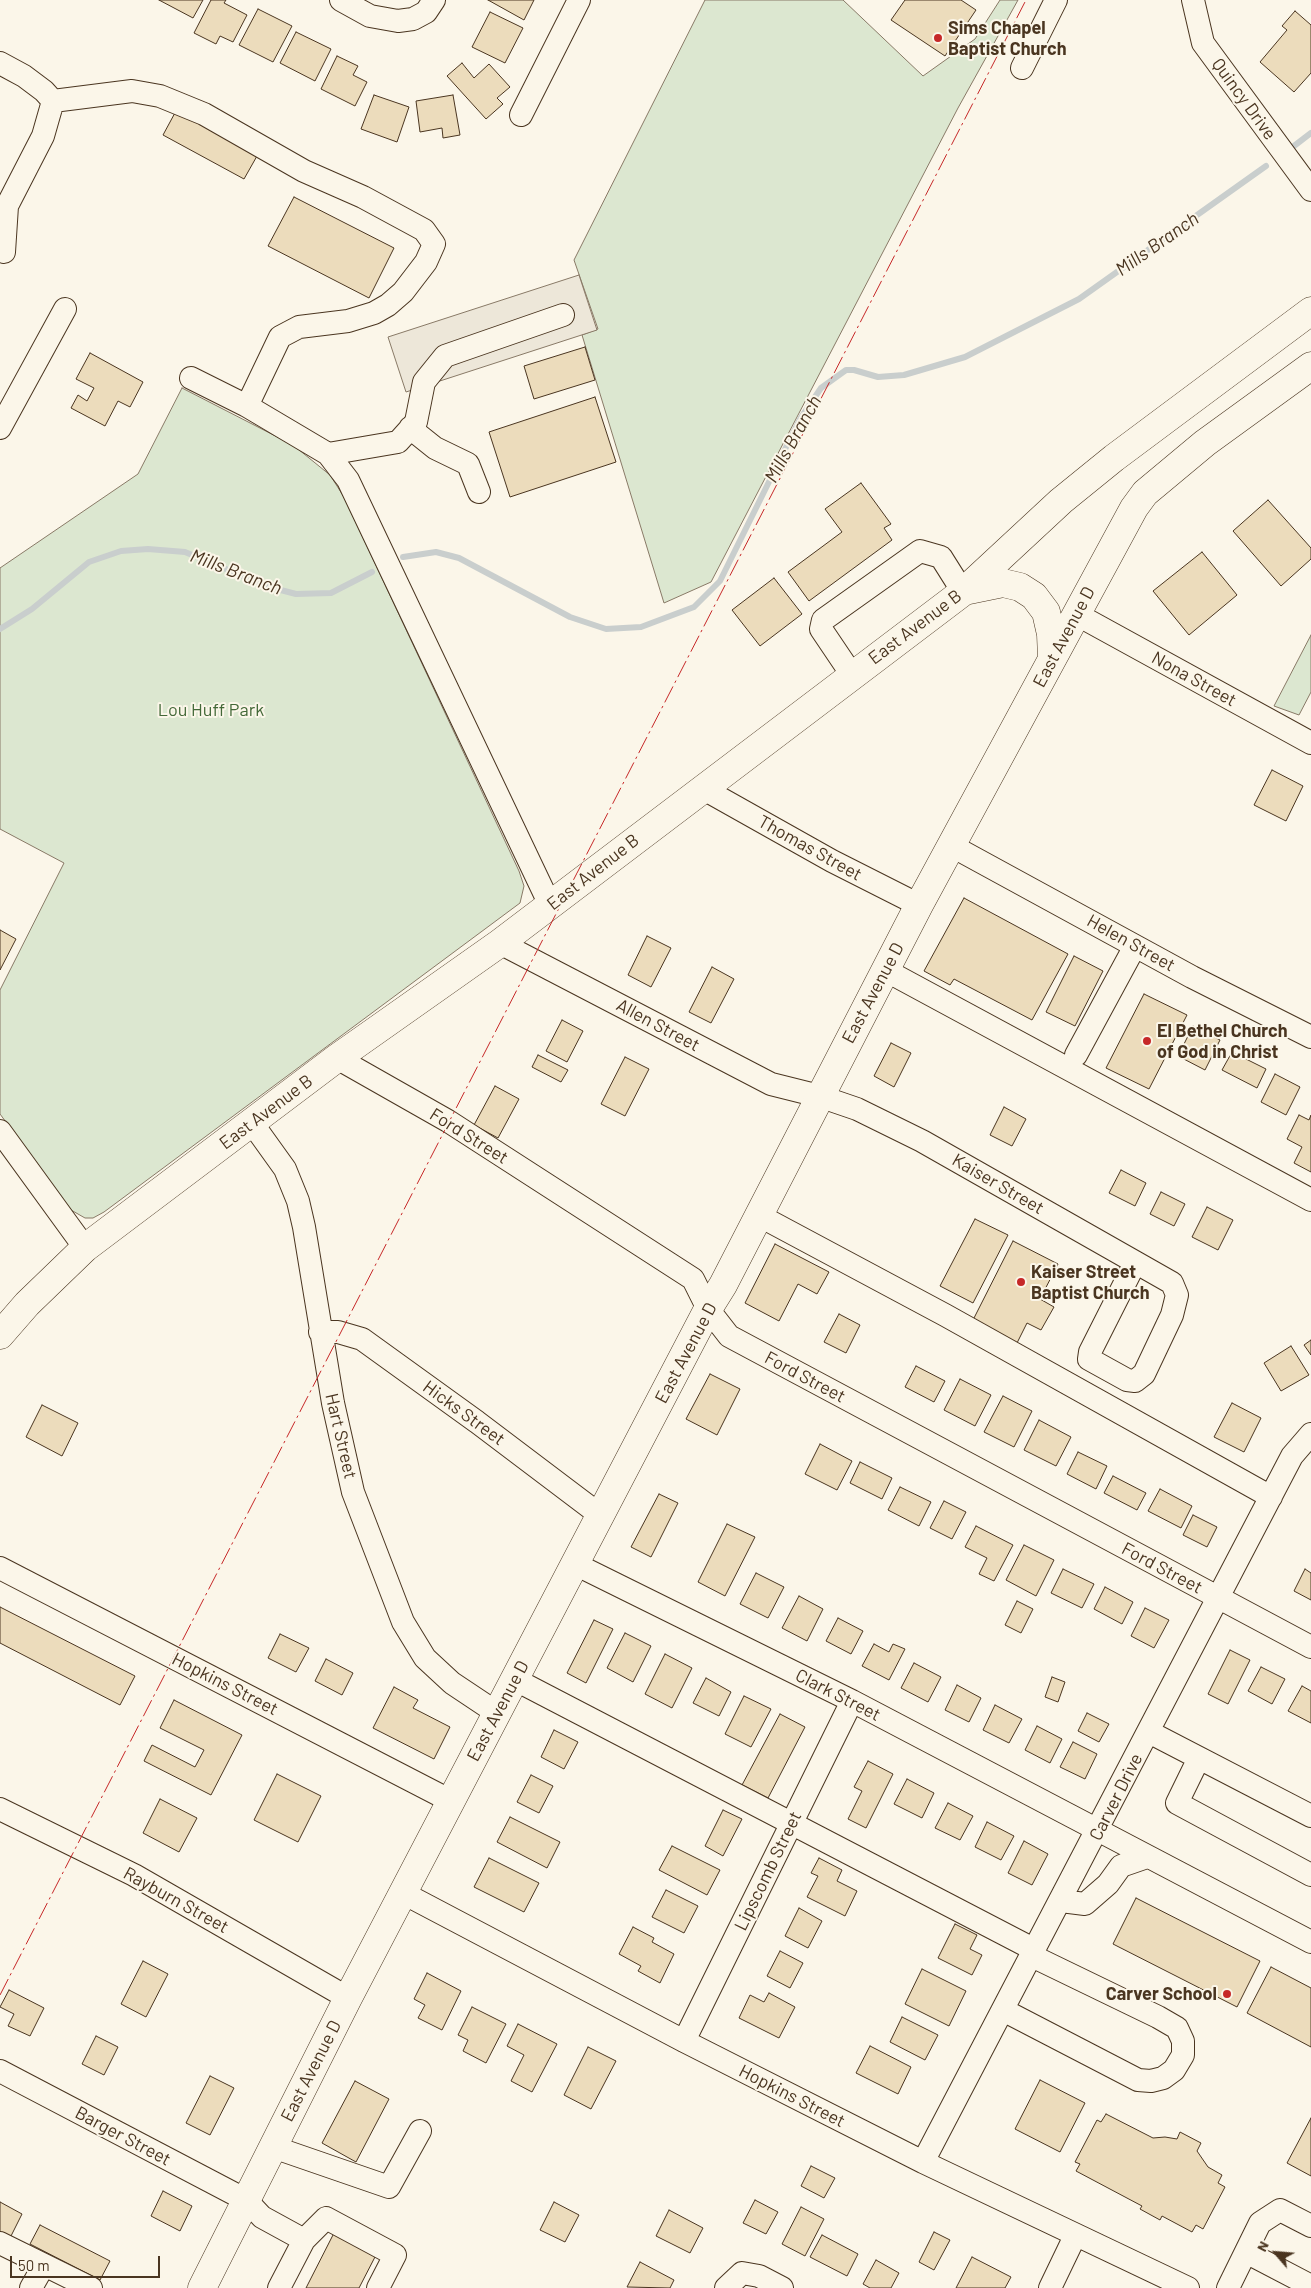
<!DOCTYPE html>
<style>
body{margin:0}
#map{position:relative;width:1311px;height:2288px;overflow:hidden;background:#fbf6e9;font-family:Barlow,sans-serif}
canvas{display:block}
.north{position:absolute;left:1251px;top:2228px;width:50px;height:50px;-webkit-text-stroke:4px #fbf6e9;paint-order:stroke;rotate:297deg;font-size:14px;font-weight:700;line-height:20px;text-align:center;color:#4a3520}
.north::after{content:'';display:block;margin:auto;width:18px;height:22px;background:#4a3520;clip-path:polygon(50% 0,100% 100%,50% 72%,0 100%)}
.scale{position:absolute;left:10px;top:2256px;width:150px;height:22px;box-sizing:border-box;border:2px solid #4a3520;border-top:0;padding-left:6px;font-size:15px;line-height:18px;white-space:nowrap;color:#4a3520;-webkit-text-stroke:4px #fbf6e9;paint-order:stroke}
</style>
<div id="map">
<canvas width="1311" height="2288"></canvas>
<div class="north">N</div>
<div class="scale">50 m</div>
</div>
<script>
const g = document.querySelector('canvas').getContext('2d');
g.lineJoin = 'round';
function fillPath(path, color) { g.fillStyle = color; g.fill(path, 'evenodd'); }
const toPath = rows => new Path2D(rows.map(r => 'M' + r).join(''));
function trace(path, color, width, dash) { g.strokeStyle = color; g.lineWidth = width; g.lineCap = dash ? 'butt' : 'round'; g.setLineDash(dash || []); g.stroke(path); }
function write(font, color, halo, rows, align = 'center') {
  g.font = font + ' Barlow,sans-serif'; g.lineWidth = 4; g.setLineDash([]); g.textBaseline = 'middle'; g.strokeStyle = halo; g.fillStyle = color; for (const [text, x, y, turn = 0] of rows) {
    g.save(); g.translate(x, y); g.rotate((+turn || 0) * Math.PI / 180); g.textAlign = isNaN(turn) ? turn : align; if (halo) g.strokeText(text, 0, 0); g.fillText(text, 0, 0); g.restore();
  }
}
const green = toPath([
 [705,0,843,0,923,76,975,39,1000,0,1018,0,958,108,711,582,664,603,582,335,598,329,574,260,705,0],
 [182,388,293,445,330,475,344,497,519,871,524,886,520,903,104,1212,93,1218,85,1218,71,1210,0,1114,0,990,64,863,0,829,0,568,138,474,182,388],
 [1311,635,1311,692,1299,715,1274,706,1311,635]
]);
fillPath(green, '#dce7d0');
trace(green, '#887966', 1);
const parking = toPath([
 [579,275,597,330,406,392,388,337,579,275]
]);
fillPath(parking, '#ede7d9');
trace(parking, '#887966', 1);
trace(toPath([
 [1294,146,1311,133],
 [403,557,436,552,459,558,570,617,606,629,641,627,694,607,720,581,800,419,821,388,846,370,854,370,878,377,904,375,965,357,1079,299,1266,166],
 [0,629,32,609,89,562,121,551,148,549,185,552,269,587,296,594,331,593,372,572]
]), '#c9cecd', 6);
const building = toPath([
 [159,0,203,0,193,18,159,0],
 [211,0,226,0,224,3,247,15,233,42,220,36,216,44,194,33,211,0],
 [488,0,534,0,524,20,488,0],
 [905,0,961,0,976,10,945,56,891,20,905,0],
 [258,9,292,26,273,62,239,45,258,9],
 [1295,11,1311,25,1311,73,1294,92,1260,62,1287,30,1282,26,1295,11],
 [490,12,523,28,505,63,472,47,490,12],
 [296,32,331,49,315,81,280,63,296,32],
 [337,56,358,66,353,75,367,82,355,106,321,89,337,56],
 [462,63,474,78,489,64,510,87,497,98,503,104,486,119,447,76,462,63],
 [374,95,409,107,397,142,361,129,374,95],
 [453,95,460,135,443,138,442,128,420,132,416,101,453,95],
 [176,111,257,156,244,179,163,135,176,111],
 [294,197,394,248,369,298,268,246,294,197],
 [585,347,595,380,534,399,524,366,585,347],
 [90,353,143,382,130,407,118,401,105,426,71,408,78,395,87,401,94,388,76,379,90,353],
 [595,397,616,462,510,497,489,432,595,397],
 [861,483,891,524,884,528,892,540,809,601,788,572,842,532,825,509,861,483],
 [1268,500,1311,548,1311,559,1281,586,1233,531,1268,500],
 [1202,552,1237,595,1189,635,1153,591,1202,552],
 [774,578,802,614,760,646,732,610,774,578],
 [1272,770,1303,786,1286,821,1254,805,1272,770],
 [964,898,1068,954,1032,1020,954,979,950,985,924,971,964,898],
 [0,930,16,939,0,970,0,930],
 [647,936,671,948,651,987,628,975,647,936],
 [1074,956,1103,971,1075,1026,1046,1012,1074,956],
 [712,967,734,979,711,1023,689,1012,712,967],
 [1144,994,1187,1015,1149,1089,1106,1068,1144,994],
 [562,1020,583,1031,567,1062,546,1051,562,1020],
 [1193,1026,1220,1040,1205,1070,1178,1056,1193,1026],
 [891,1043,911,1053,894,1087,874,1076,891,1043],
 [1232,1052,1266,1069,1257,1088,1222,1070,1232,1052],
 [538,1055,568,1070,561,1082,532,1067,538,1055],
 [625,1057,649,1069,625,1116,601,1104,625,1057],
 [1275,1074,1300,1087,1286,1115,1261,1102,1275,1074],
 [495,1086,519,1099,498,1138,474,1125,495,1086],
 [1004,1107,1026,1119,1012,1146,990,1135,1004,1107],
 [1299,1115,1309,1120,1311,1115,1311,1172,1294,1163,1302,1147,1287,1139,1299,1115],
 [1121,1170,1146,1183,1135,1206,1109,1193,1121,1170],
 [1161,1192,1185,1204,1174,1226,1150,1214,1161,1192],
 [1207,1207,1233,1220,1218,1250,1192,1237,1207,1207],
 [975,1219,1008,1235,973,1303,940,1286,975,1219],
 [1013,1241,1058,1264,1040,1299,1054,1307,1041,1330,1027,1323,1017,1343,973,1320,1013,1241],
 [775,1244,829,1272,817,1294,798,1284,779,1321,745,1303,775,1244],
 [839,1314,860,1325,846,1353,824,1342,839,1314],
 [1311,1340,1311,1355,1304,1345,1311,1340],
 [1291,1346,1309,1375,1281,1391,1264,1363,1291,1346],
 [916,1366,945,1381,934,1402,905,1387,916,1366],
 [710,1374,740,1389,717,1435,686,1419,710,1374],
 [960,1379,991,1395,975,1426,944,1410,960,1379],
 [1003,1396,1032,1411,1014,1447,984,1432,1003,1396],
 [1232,1403,1261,1418,1244,1452,1214,1437,1232,1403],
 [42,1405,78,1423,62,1456,26,1437,42,1405],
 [1039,1420,1071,1437,1056,1466,1024,1450,1039,1420],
 [820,1444,852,1461,837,1490,805,1474,820,1444],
 [1078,1452,1107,1466,1096,1489,1067,1474,1078,1452],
 [860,1462,892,1478,882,1499,850,1483,860,1462],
 [1113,1476,1146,1493,1137,1510,1104,1493,1113,1476],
 [900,1487,931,1502,919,1526,888,1510,900,1487],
 [1160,1489,1192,1506,1181,1528,1148,1511,1160,1489],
 [659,1494,678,1503,651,1557,631,1547,659,1494],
 [944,1501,966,1512,952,1539,930,1528,944,1501],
 [1193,1515,1217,1527,1207,1547,1183,1535,1193,1515],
 [727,1524,755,1537,725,1596,698,1582,727,1524],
 [976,1526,1013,1545,994,1581,979,1574,987,1558,965,1547,976,1526],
 [1024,1545,1054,1560,1036,1596,1006,1580,1024,1545],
 [1063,1569,1094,1584,1082,1608,1051,1593,1063,1569],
 [1305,1569,1311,1573,1311,1600,1294,1591,1305,1569],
 [756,1573,784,1587,768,1618,740,1604,756,1573],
 [1105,1587,1133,1602,1122,1624,1094,1609,1105,1587],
 [799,1596,823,1609,807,1641,782,1628,799,1596],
 [1017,1601,1033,1609,1021,1633,1005,1625,1017,1601],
 [0,1607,135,1676,120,1705,0,1643,0,1607],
 [1145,1608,1169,1620,1154,1648,1131,1636,1145,1608],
 [838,1618,863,1631,851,1654,826,1641,838,1618],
 [594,1620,613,1629,586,1683,567,1673,594,1620],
 [625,1633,651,1646,633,1682,607,1668,625,1633],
 [280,1634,309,1648,296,1672,268,1658,280,1634],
 [874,1644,889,1652,893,1644,905,1649,889,1680,862,1666,874,1644],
 [1230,1650,1250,1660,1228,1704,1208,1694,1230,1650],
 [665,1654,692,1668,672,1708,645,1694,665,1654],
 [326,1659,353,1673,342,1695,315,1681,326,1659],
 [914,1663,941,1677,928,1702,901,1688,914,1663],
 [1261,1667,1285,1679,1272,1704,1248,1691,1261,1667],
 [1052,1677,1065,1682,1058,1702,1045,1697,1052,1677],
 [706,1678,731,1692,719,1716,693,1703,706,1678],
 [957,1685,981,1698,969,1722,945,1710,957,1685],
 [1302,1686,1311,1691,1311,1723,1288,1711,1302,1686],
 [394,1687,418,1700,413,1708,450,1727,434,1759,373,1728,394,1687],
 [744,1696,771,1709,751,1747,725,1734,744,1696],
 [174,1700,242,1735,211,1795,144,1761,152,1745,195,1767,204,1750,160,1728,174,1700],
 [995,1705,1022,1719,1009,1743,983,1730,995,1705],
 [1087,1713,1109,1724,1099,1742,1078,1731,1087,1713],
 [780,1714,805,1727,768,1798,742,1785,780,1714],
 [1037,1726,1062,1739,1050,1763,1025,1750,1037,1726],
 [554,1730,578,1742,564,1769,541,1757,554,1730],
 [1073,1742,1097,1754,1085,1779,1060,1767,1073,1742],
 [868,1761,893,1774,866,1828,848,1819,862,1791,854,1787,868,1761],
 [277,1774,321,1796,298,1842,254,1820,277,1774],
 [531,1775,553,1786,539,1813,517,1802,531,1775],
 [907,1779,934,1793,922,1818,894,1804,907,1779],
 [160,1799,197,1818,179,1852,143,1833,160,1799],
 [948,1803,973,1816,960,1840,935,1828,948,1803],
 [723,1810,742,1819,723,1856,705,1846,723,1810],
 [510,1817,560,1842,547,1868,497,1842,510,1817],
 [987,1822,1014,1836,1001,1860,975,1847,987,1822],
 [1024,1841,1048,1854,1032,1885,1008,1873,1024,1841],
 [672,1846,720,1870,707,1895,659,1870,672,1846],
 [489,1858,539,1883,524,1912,474,1887,489,1858],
 [819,1858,842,1870,837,1881,857,1891,845,1916,807,1897,818,1876,811,1873,819,1858],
 [666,1890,698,1906,684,1933,652,1917,666,1890],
 [1136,1898,1260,1961,1237,2007,1113,1944,1136,1898],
 [799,1908,822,1921,808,1948,785,1936,799,1908],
 [955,1924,977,1935,970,1949,982,1955,972,1975,938,1958,955,1924],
 [633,1927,654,1938,652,1942,674,1954,660,1983,638,1971,641,1966,619,1954,633,1927],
 [780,1951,803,1963,790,1988,767,1976,780,1951],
 [143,1961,168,1974,146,2017,121,2004,143,1961],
 [1271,1967,1311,1988,1311,2047,1247,2013,1271,1967],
 [922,1969,966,1991,949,2026,905,2004,922,1969],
 [427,1973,461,1991,442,2030,418,2018,425,2005,414,1999,427,1973],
 [9,1990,44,2008,30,2036,8,2026,14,2014,0,2007,9,1990],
 [769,1993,795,2007,779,2038,739,2018,750,1995,764,2002,769,1993],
 [472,2007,506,2024,486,2063,463,2051,468,2040,458,2035,472,2007],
 [902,2017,938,2035,925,2060,890,2042,902,2017],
 [518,2024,557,2044,532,2092,511,2081,524,2055,507,2046,518,2024],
 [96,2036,118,2047,104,2075,82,2064,96,2036],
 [870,2046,911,2067,898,2094,856,2073,870,2046],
 [588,2047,616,2061,591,2109,564,2095,588,2047],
 [210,2076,234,2088,210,2135,186,2123,210,2076],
 [1040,2080,1085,2103,1060,2152,1015,2129,1040,2080],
 [355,2081,389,2099,356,2162,322,2143,355,2081],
 [1106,2114,1153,2138,1165,2137,1177,2139,1180,2132,1201,2143,1197,2151,1208,2167,1222,2175,1218,2183,1225,2187,1203,2229,1196,2225,1192,2232,1162,2216,1160,2220,1140,2209,1142,2206,1076,2171,1080,2164,1075,2162,1097,2120,1101,2122,1106,2114],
 [1311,2118,1311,2176,1287,2163,1311,2118],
 [811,2166,835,2178,824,2198,801,2186,811,2166],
 [163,2191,192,2206,180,2231,151,2216,163,2191],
 [755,2200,778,2212,766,2234,743,2223,755,2200],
 [0,2202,22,2214,10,2238,0,2233,0,2202],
 [554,2202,579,2215,565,2242,540,2230,554,2202],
 [801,2207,824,2219,805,2256,782,2244,801,2207],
 [669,2210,703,2228,690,2253,656,2236,669,2210],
 [40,2225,110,2261,100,2280,30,2244,40,2225],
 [934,2232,950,2240,934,2270,919,2262,934,2232],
 [334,2233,376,2255,359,2288,306,2288,334,2233],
 [822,2235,858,2254,847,2276,810,2257,822,2235],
 [972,2257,1011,2277,1005,2288,956,2288,972,2257],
 [876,2260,899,2273,891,2288,870,2288,863,2284,876,2260],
 [640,2262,674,2280,670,2288,627,2287,640,2262]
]);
fillPath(building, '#ecdcbc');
trace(building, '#4a3520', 1);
const minor = toPath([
 [341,0,370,16,398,21,413,19,426,12,434,0],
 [1193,0,1203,43,1311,190],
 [0,63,24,76,44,91,53,101,43,136,7,206,4,252],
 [1022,68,1056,0],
 [53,101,132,91,160,96,204,114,304,171,363,197,424,230,434,244,426,262,403,292,388,305,374,313,348,321,299,327,280,337,247,406],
 [521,115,579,0],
 [191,378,247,406,328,454,348,480,550,905],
 [0,428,65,309],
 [410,428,435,448,468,464,479,492],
 [328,454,398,442,416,422,424,382,445,356,563,315],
 [1076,614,1311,743],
 [852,675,821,629,823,620,920,551,941,557,963,592],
 [702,788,832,861,919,905],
 [952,846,1192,977,1311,1037],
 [500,943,771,1084,819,1096,857,1109,922,1141,1172,1283,1177,1295,1172,1315,1144,1374,1135,1381,1127,1380,1089,1359,1090,1352,1135,1263],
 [885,970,1311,1200],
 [1076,1055,1135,946],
 [337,1058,448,1121,693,1279,708,1309,729,1336,1311,1647],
 [252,1123,285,1169,298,1201,304,1227,333,1403,353,1492,403,1622,425,1658,452,1683,497,1713],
 [0,1131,85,1248],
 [758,1215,945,1315,1271,1497],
 [320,1332,338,1332,362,1339,477,1422,600,1515],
 [575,1564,852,1701,1311,1942],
 [0,1568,451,1801],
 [514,1679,1035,1950],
 [1149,1732,1311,1816],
 [1199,1758,1177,1803,1311,1875],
 [0,1809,134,1875,348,1998],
 [403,1893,684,2041,923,2162,1188,2288],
 [1061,1901,1085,1904,1108,1884,1121,1866,1147,1857],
 [1003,2010,1138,2080,1151,2081,1163,2078,1174,2070,1183,2055,1183,2041,1177,2028,1158,2017,1032,1956],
 [684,2041,852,1701],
 [0,2071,246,2200,262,2217,304,2240,326,2218,395,2255,378,2288],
 [273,2147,389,2187,420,2131],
 [923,2162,1292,1456,1311,1434],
 [0,2243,91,2288],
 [1246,2252,1311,2286],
 [31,2288,44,2265],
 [279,2288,304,2240],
 [726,2288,742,2273,759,2276,782,2288],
 [1050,2288,1075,2236],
 [1228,2288,1260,2223,1280,2210,1311,2226]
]);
const major = toPath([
 [964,591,1003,583,1020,587,1034,596,1046,612,1051,634,1052,659],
 [0,1335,27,1304,85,1248,337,1058,500,943,963,592,1061,501,1114,458,1311,311],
 [202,2288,348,1998,708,1309,723,1285,919,905,1134,508,1145,493,1205,443,1311,366]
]);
trace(minor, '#4a3520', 24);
trace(major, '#4a3520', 29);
trace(minor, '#fbf6e9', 22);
trace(major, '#fbf6e9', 28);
trace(toPath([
 [0,1995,1026,0]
]), '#c62828', 1, [18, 4, 2.5, 4]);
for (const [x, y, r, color] of [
 [938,38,5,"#c62828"],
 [1147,1041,5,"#c62828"],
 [1021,1282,5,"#c62828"],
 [1227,1994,5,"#c62828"]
]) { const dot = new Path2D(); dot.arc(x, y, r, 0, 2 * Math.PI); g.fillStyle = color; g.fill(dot); trace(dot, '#fbf6e9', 2); }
write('bold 18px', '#4a3520', '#fbf6e9', [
 ["Sims Chapel",948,28],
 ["Baptist Church",948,49],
 ["El Bethel Church",1157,1031],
 ["of God in Christ",1157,1052],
 ["Kaiser Street",1031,1272],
 ["Baptist Church",1031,1293],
 ["Carver School",1217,1994,"right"]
], 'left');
write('18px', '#4a3520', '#fbf6e9', [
 ["Quincy Drive",1244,99,54],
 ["East Avenue B",915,627,-37],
 ["East Avenue D",1064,637,-62],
 ["Nona Street",1194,679,29],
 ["Thomas Street",810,848,29],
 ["East Avenue B",593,872,-38],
 ["Helen Street",1131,943,29],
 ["East Avenue D",873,993,-62],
 ["Allen Street",658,1025,28],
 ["East Avenue B",266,1112,-37],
 ["Ford Street",469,1136,32],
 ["Kaiser Street",998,1184,30],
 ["East Avenue D",686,1353,-62],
 ["Ford Street",805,1377,28],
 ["Hicks Street",464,1413,36],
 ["Hart Street",341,1436,77],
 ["Ford Street",1162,1568,28],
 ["Hopkins Street",225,1684,27],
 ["Clark Street",838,1695,27],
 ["East Avenue D",498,1711,-62],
 ["Carver Drive",1116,1797,-63],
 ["Lipscomb Street",768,1871,-64],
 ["Rayburn Street",176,1900,29],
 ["East Avenue D",311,2071,-63],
 ["Hopkins Street",792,2096,27],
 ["Barger Street",123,2136,28]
]);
write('18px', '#436837', '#fbf6e9', [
 ["Lou Huff Park",211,710]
]);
write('italic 19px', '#4a3520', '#fbf6e9', [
 ["Mills Branch",1157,244,-35],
 ["Mills Branch",793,439,-61],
 ["Mills Branch",236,572,21]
]);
</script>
